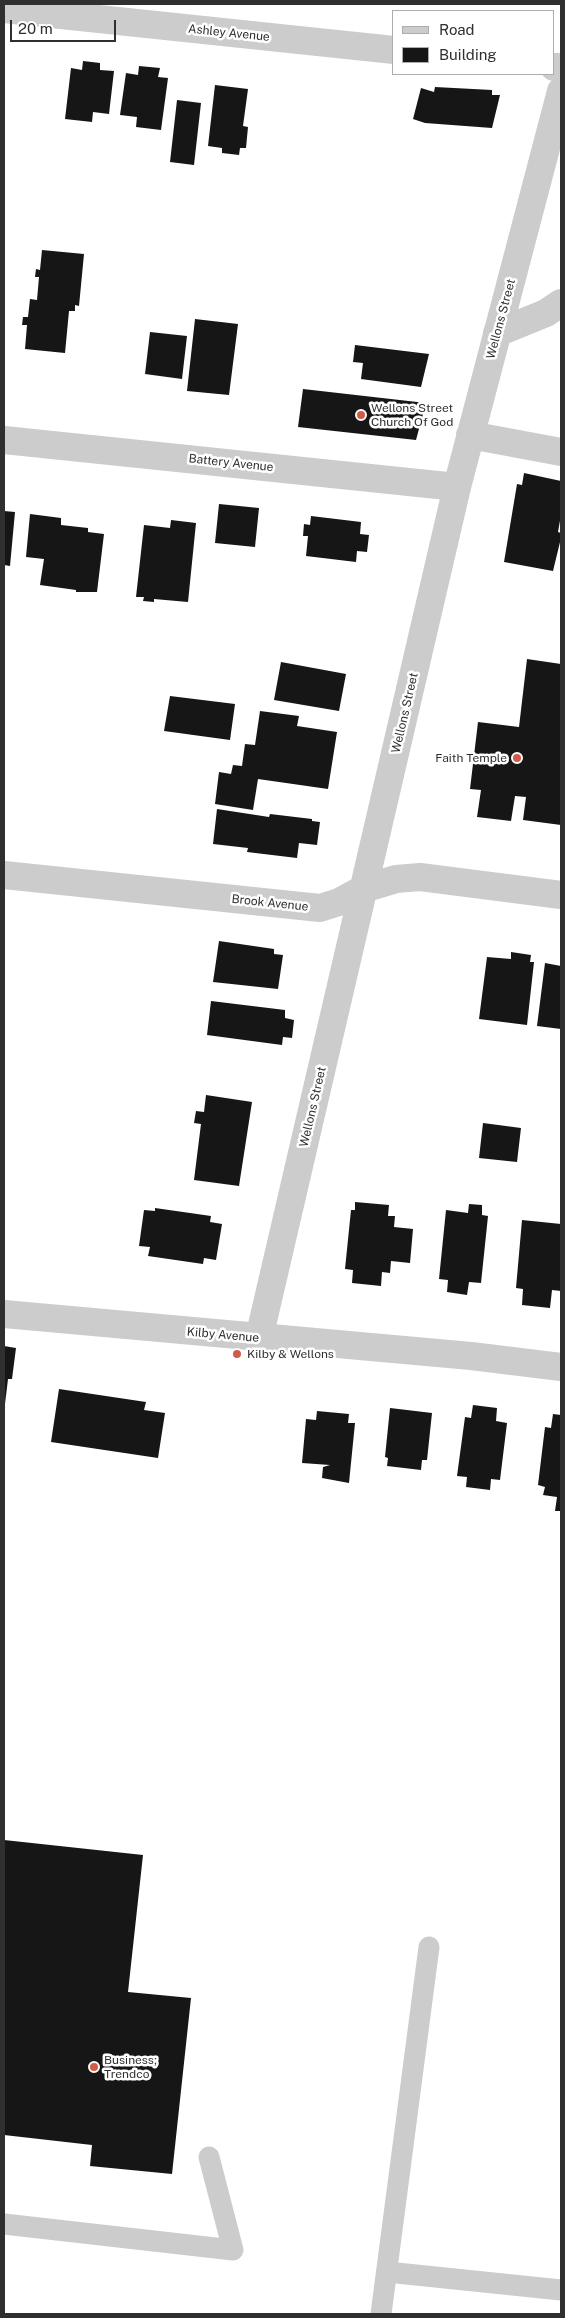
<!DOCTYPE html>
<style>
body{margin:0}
#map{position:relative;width:565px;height:2318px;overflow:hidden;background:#fff;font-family:"Public Sans",sans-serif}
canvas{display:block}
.frame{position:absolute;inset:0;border:5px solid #2f2f2f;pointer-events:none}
.legend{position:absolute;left:392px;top:10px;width:162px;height:65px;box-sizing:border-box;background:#fff;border:1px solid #acacac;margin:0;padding:6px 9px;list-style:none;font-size:15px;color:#2f2f2f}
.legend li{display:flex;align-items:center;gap:10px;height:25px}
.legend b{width:25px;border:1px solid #acacac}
.scale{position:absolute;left:10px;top:20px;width:106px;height:22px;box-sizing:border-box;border:2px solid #2f2f2f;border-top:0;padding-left:6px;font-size:15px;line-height:18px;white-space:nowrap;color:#2f2f2f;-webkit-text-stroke:4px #fff;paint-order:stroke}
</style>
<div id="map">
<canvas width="565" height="2318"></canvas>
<div class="frame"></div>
<ul class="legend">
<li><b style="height:6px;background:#ccc"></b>Road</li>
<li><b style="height:14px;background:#161616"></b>Building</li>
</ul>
<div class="scale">20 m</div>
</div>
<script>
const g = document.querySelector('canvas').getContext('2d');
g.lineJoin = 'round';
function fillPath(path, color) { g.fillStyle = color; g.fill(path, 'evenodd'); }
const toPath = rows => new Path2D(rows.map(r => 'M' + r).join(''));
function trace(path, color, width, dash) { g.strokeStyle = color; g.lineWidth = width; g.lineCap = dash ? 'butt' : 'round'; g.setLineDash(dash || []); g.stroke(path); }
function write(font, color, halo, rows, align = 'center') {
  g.font = font + ' "Public Sans",sans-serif'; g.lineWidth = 5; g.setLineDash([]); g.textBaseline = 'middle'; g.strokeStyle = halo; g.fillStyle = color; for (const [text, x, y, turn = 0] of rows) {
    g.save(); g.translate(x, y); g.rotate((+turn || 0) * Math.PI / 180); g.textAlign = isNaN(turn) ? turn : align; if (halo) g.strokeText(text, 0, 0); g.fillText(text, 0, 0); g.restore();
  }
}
fillPath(toPath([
 [83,61,100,63,100,70,114,71,109,114,93,112,92,122,65,119,71,68,82,70],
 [139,66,160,68,158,77,168,78,161,130,136,127,137,117,120,115,126,73,138,75],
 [215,85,248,89,243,126,248,127,246,148,240,148,239,155,222,153,222,148,208,146],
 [435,87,492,90,492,95,500,95,492,128,425,123,413,119,421,88,434,92],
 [177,100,201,103,194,165,170,162],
 [42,250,84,254,79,306,75,305,75,311,69,311,65,353,25,349,27,325,22,325,23,317,28,317,30,299,37,300,39,277,35,277,36,269,40,270],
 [195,319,238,324,229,395,187,391],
 [150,332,187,336,182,379,145,374],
 [355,345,429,354,421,387,361,379,363,363,353,362],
 [303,389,426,403,416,440,298,427],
 [524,473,561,481,561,515,558,532,561,533,561,538,553,571,504,562,517,484,522,485],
 [219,504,259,508,255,547,215,543],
 [4,511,15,512,10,566,4,565],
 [30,514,61,518,61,525,88,528,88,532,104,534,97,592,76,592,76,590,40,585,44,559,26,557],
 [311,516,361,522,360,534,369,535,367,552,357,551,356,562,306,556,308,536,303,536,304,524,310,525],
 [171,520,196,523,188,602,154,599,154,602,143,601,144,597,136,597,144,525,170,528],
 [527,659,561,664,561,825,523,820,526,797,515,796,511,821,477,817,481,790,470,789,478,722,519,727],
 [281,662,346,674,339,711,274,700],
 [170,696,235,704,230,740,164,731],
 [260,711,299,716,297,726,337,732,328,789,258,779,253,810,215,804,219,772,231,774,233,765,242,766,245,744,255,745],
 [217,809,269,817,270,814,312,819,312,821,320,822,317,845,299,843,297,858,247,852,248,848,213,844],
 [219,941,274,949,274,954,283,955,278,989,213,982],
 [511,952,531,955,530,962,534,962,527,1025,479,1019,487,957,511,959],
 [545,963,561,966,561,1029,537,1026],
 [211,1001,285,1010,285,1018,294,1020,292,1038,283,1037,282,1045,207,1035],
 [206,1095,252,1102,239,1186,194,1180,201,1124,194,1123,196,1111,204,1112],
 [483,1123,521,1128,517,1162,479,1158],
 [355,1202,389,1205,388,1216,395,1216,394,1227,413,1229,410,1263,391,1261,390,1273,382,1272,381,1286,352,1283,353,1270,345,1269,351,1210,355,1210],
 [469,1204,482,1205,482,1215,488,1216,481,1283,469,1282,467,1295,447,1292,448,1280,439,1279,446,1210,468,1213],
 [155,1208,211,1216,210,1222,222,1224,216,1260,204,1258,203,1264,148,1256,150,1247,139,1246,144,1210,155,1211],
 [522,1220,561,1224,561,1291,552,1290,550,1308,522,1305,523,1289,516,1288],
 [4,1346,16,1348,12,1379,8,1379,5,1404],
 [59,1389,146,1402,144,1410,165,1413,158,1458,51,1442],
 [473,1405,497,1408,496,1421,507,1423,500,1480,491,1479,490,1490,466,1487,467,1477,457,1476,465,1417,471,1418],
 [390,1408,432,1413,427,1460,422,1460,421,1470,387,1466,388,1458,385,1457],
 [317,1411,349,1414,348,1423,355,1423,349,1483,322,1478,323,1467,330,1465,302,1463,306,1419,316,1420],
 [553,1414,561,1415,561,1511,555,1511,557,1497,543,1495,545,1487,538,1485,545,1427,551,1428],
 [4,1840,143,1855,128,1992,191,1998,172,2174,90,2166,92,2145,4,2135]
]), '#161616');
trace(toPath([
 [4,2224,233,2250,209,2157],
 [387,2272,561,2290],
 [381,2314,429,1947]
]), '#ccc', 21);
trace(toPath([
 [4,9,394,50],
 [554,67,561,67],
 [497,333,546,313,561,303],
 [470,435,561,452],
 [4,440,457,487],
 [4,875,320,908,339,902,363,889,396,879,420,877,561,895],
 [4,1314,471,1356,561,1367],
 [259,1338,457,487,561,91]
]), '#ccc', 28);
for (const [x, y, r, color] of [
 [361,415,5,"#d05b48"],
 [517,758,5,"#d05b48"],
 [237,1354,5,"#d05b48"],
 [94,2067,5,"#d05b48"]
]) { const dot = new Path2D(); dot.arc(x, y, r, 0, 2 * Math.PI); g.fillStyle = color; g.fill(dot); trace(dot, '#fff', 2); }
write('12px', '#2f2f2f', '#fff', [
 ["Ashley Avenue",229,33,6],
 ["Wellons Street",501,319,-75],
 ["Battery Avenue",231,463,6],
 ["Wellons Street",405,713,-77],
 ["Brook Avenue",270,903,6],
 ["Wellons Street",313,1107,-77],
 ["Kilby Avenue",223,1335,5]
]);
write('12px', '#2f2f2f', '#fff', [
 ["Wellons Street",371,408],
 ["Church Of God",371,422],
 ["Faith Temple",507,758,"right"],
 ["Kilby & Wellons",247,1354],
 ["Business;",104,2060],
 ["Trendco",104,2074]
], 'left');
</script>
